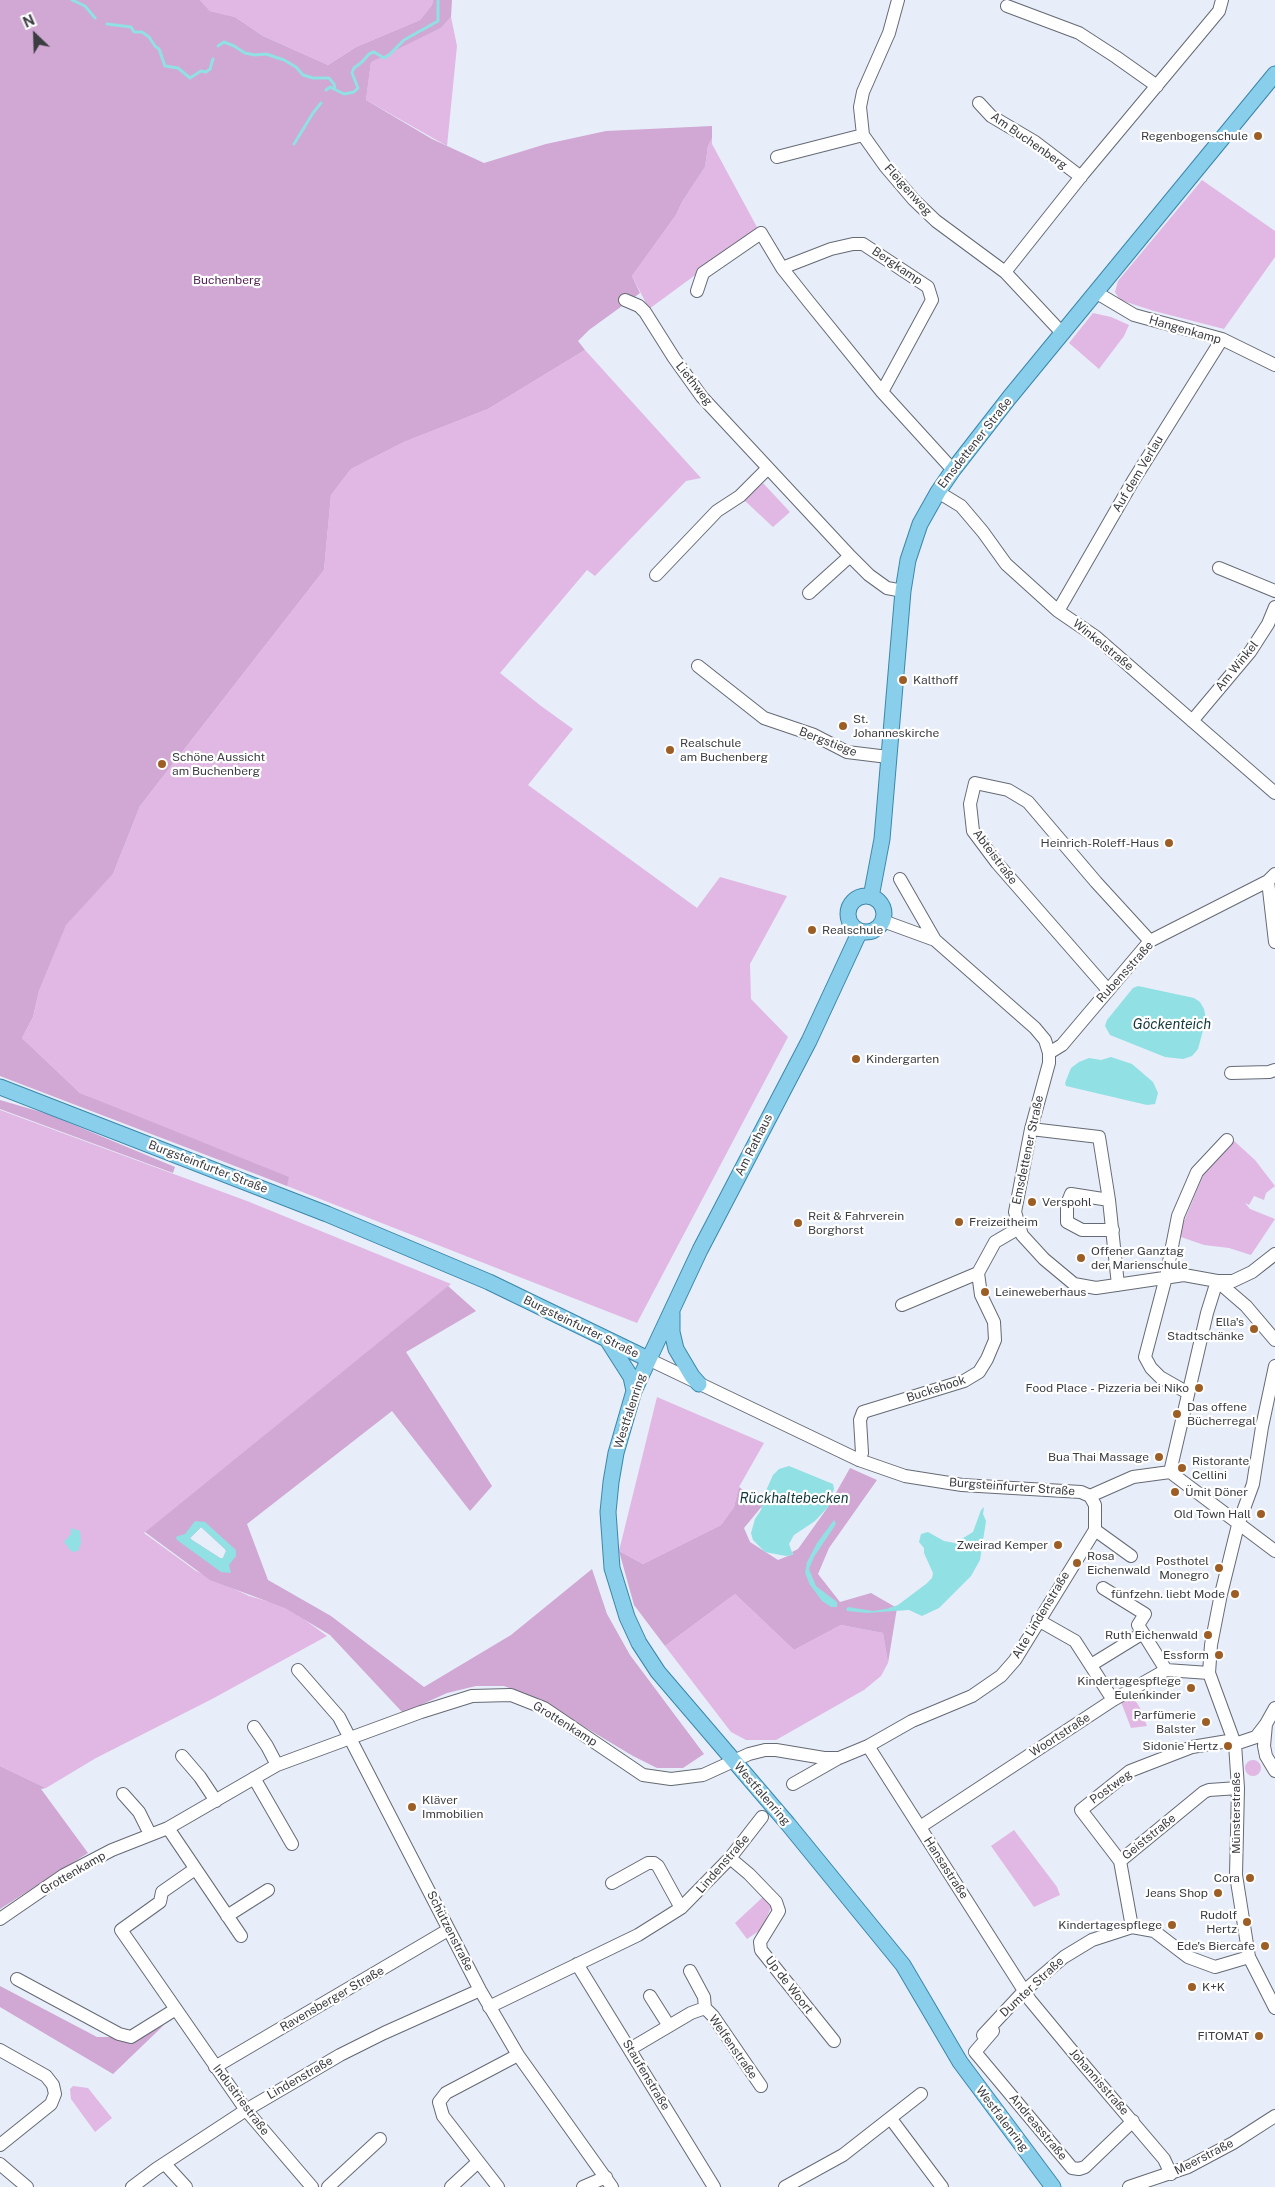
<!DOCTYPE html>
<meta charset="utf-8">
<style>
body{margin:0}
#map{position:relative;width:1275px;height:2187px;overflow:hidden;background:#e7edf9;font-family:"Public Sans",sans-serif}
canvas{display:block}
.north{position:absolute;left:10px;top:10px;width:50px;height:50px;-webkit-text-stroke:4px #fff;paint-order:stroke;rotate:336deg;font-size:14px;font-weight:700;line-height:20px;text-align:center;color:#3b3d42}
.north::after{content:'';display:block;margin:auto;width:18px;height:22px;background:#3b3d42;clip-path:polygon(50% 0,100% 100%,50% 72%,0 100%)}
</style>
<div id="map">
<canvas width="1275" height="2187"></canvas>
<div class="north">N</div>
</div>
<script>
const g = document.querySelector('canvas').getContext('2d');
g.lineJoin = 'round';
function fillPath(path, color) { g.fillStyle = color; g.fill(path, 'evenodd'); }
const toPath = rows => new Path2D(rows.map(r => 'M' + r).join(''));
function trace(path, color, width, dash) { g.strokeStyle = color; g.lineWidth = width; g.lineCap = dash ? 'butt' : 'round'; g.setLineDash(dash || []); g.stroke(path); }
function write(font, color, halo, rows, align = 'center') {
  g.font = font + ' "Public Sans",sans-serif'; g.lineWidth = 4.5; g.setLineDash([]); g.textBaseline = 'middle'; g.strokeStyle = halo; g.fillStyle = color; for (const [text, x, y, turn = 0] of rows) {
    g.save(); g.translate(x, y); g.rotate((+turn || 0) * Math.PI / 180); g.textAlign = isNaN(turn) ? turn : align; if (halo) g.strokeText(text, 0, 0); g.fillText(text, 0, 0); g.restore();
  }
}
fillPath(toPath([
 [200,0,433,0,432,5,420,20,356,47,328,65,263,36,235,17,210,11],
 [451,17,457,46,447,146,366,100,371,61,441,28],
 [712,138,712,144,758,229,649,309,632,276,676,215,682,202,705,167,708,146],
 [1202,180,1275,231,1275,257,1224,329,1154,311,1120,300,1115,292,1118,281],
 [1093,313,1111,317,1129,325,1124,336,1099,369,1069,343],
 [585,350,701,478,686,481,595,576,587,570,500,673,541,706,573,729,528,785,697,908,720,877,787,896,750,964,751,999,788,1037,637,1323,287,1186,153,1124,80,1093,22,1038,33,1017,39,991,66,924,113,874,140,806,324,570,331,495,351,469,404,442,488,409],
 [763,483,790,512,773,527,744,500],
 [0,1110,247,1201,451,1284,144,1533,196,1571,249,1596,287,1607,327,1636,212,1699,96,1758,46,1788,0,1766],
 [1232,1139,1255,1160,1275,1186,1266,1193,1264,1200,1254,1196,1249,1205,1245,1203,1250,1209,1275,1219,1251,1255,1229,1248,1204,1245,1178,1236,1204,1173],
 [657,1397,764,1443,739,1487,734,1507,721,1525,643,1564,619,1551],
 [735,1594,794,1650,841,1625,883,1633,888,1663,881,1676,864,1690,776,1740,746,1740,731,1732,665,1646],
 [1132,1695,1140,1708,1147,1726,1131,1728,1121,1702],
 '1245 1768a8 8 0 1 1 16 0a8 8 0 1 1-16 0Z',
 [1014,1830,1057,1887,1060,1895,1034,1907,991,1846],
 [764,1896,772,1905,762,1929,747,1939,735,1923],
 [73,2086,88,2088,112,2118,95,2132,71,2099,70,2089]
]), '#e1b8e3');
fillPath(toPath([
 [0,0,200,0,210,11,235,17,263,36,328,65,356,47,420,20,432,5,433,0,452,0,451,17,441,28,371,62,366,100,432,139,484,163,546,144,606,131,712,126,712,138,708,146,705,167,682,202,676,215,632,276,640,293,589,330,578,341,585,350,488,409,404,442,351,469,331,495,324,570,140,806,113,874,66,925,39,991,33,1017,22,1038,80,1093,289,1177,287,1186,0,1076],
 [0,1100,48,1114,175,1167,173,1173,0,1109],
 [448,1286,476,1311,406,1352,492,1486,470,1511,392,1411,247,1524,268,1580,331,1616,424,1687,511,1635,592,1569,607,1614,630,1655,704,1754,683,1768,657,1768,633,1756,538,1699,504,1686,476,1686,447,1693,403,1713,330,1635,285,1608,210,1580,145,1532],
 [201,1527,225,1549,226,1551,223,1558,220,1558,192,1540,190,1538],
 [850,1468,877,1480,829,1548,818,1574,840,1602,871,1593,897,1608,888,1663,883,1633,841,1625,794,1650,735,1594,665,1646,634,1605,619,1551,643,1564,721,1525,734,1507,739,1487,763,1505,744,1528,750,1542,778,1560,793,1554,792,1552,798,1549,828,1507],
 [0,1766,46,1788,41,1789,88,1853,0,1909],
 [0,1986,97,2037,131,2037,144,2035,164,2025,113,2074,0,2007]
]), '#d1a7d3');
fillPath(toPath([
 [1138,986,1194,998,1200,1002,1204,1009,1206,1019,1198,1049,1192,1056,1183,1059,1165,1057,1110,1035,1105,1026,1107,1020,1133,988],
 [1111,1057,1132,1064,1153,1082,1158,1093,1155,1104,1147,1105,1066,1086,1065,1083,1071,1068,1079,1062,1089,1058,1101,1060],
 [789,1466,833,1484,834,1489,828,1507,815,1521,794,1535,789,1544,793,1555,786,1556,765,1552,753,1540,751,1533,755,1519,761,1510,764,1495,773,1475,779,1469],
 [984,1507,983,1514,986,1521,980,1560,971,1576,939,1608,922,1616,909,1610,867,1613,847,1611,846,1609,848,1607,873,1611,886,1609,898,1605,926,1584,932,1578,933,1573,924,1553,924,1548,919,1542,921,1534,928,1532,944,1541,955,1543,973,1532,981,1510],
 [834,1520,836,1524,814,1557,809,1569,816,1586,837,1602,837,1607,831,1607,822,1601,810,1585,805,1573,807,1562,817,1543],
 [195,1521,205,1522,236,1550,236,1556,229,1565,231,1573,221,1572,177,1540,176,1537,178,1536,185,1534],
 [201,1527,225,1549,226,1551,223,1558,220,1558,192,1540,190,1538],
 [71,1528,80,1531,81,1543,78,1551,72,1552,64,1542,71,1534]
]), '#91e0e3');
trace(toPath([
 [72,0,85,6,95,18],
 [107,24,131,27,134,32,142,32,149,37,155,46,159,49,165,66,178,68,190,78,201,71,206,72,210,69,213,59],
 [218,46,224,42,234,46,245,53,255,55,266,54,284,60,296,67,303,75,313,78,329,78,334,84,335,89],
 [326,90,330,87,344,94,354,92,358,88,352,73,354,68,362,62,369,54,374,52,384,58,389,55,404,40,438,21,438,0],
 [294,144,313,113,321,103]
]), '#91e0e3', 3);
const minor = toPath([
 [898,0,889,33,863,92,860,107,863,135,885,166,914,200,936,221,1005,272,1063,334],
 [1007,6,1079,33,1116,57,1157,86],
 [979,103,991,116,1035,142,1081,177],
 [777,157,863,135],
 [782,268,831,249,853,244,863,244,928,287,932,300,882,392],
 [1005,272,1083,174,1219,11,1222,0],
 [697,291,703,273,761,233,782,268,809,302,882,392,953,470],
 [1097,293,1134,315,1222,339,1275,365],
 [625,300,639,306,645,312,674,358,702,397,850,556,869,575,887,588,903,591],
 [938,492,961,506,983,532,1006,564,1058,611,1096,637,1275,793],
 [1219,568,1275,591],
 [656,575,717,511,740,496,768,468],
 [809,593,850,556],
 [1058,611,1133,481,1222,339],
 [698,666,764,718,814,735,847,752,888,757],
 [1192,721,1250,652,1268,624,1275,607],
 [900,879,935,940],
 [1268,881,1275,942],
 [883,921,935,940,1035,1028,1045,1040,1049,1053,1049,1063,1031,1129,1015,1212,1022,1235,1044,1259,1074,1284,1096,1288,1184,1275,1217,1281,1233,1281,1252,1272,1275,1254],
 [1108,990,997,863,973,831,970,804,975,783,1008,790,1028,802,1096,882,1150,941],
 [1049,1053,1062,1045,1150,941,1268,881,1275,874],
 [1231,1073,1269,1072,1275,1070],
 [1031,1129,1099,1137,1109,1200,1118,1285],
 [1109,1200,1071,1194,1067,1204,1067,1222,1082,1230,1113,1230],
 [1217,1281,1246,1306,1275,1340],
 [902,1305,978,1273],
 [648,1359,859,1460,905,1476,962,1485,1081,1492,1090,1496,1133,1477,1170,1472],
 [1275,1366,1262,1427,1253,1484,1238,1525,1221,1594,1211,1645,1209,1673,1235,1744,1238,1788,1236,1875,1249,1957,1275,2008],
 [1188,1393,1160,1377,1151,1368,1145,1357,1166,1277,1178,1216,1197,1172,1227,1140],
 [859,1460,862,1453,860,1420,863,1412,964,1381,979,1372,987,1359,995,1340,994,1322,981,1295,978,1273,995,1242,1019,1228],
 [1170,1472,1207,1313,1217,1281],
 [1170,1472,1275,1551],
 [1095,1530,1131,1556],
 [1103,1588,1145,1614,1138,1625,1166,1670],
 [1038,1620,1075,1641,1113,1700],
 [1091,1665,1143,1633],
 [298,1670,339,1717,480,1990,518,2055,612,2187],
 [1266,1724,1264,1746,1266,1756,1275,1771],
 [254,1727,267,1746,277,1765],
 [1235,1744,1256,1737,1266,1724,1275,1708],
 [868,1746,1030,2000,1083,2064,1164,2159,1171,2174],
 [182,1756,200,1777,216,1801],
 [254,1778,292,1844],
 [793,1784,837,1759],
 [123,1794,139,1812,150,1834],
 [920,1827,1113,1700,1166,1670,1209,1673],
 [168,1828,241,1936],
 [730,1858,749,1874,776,1902,779,1911,760,1942,761,1950,834,2041],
 [1120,1861,1081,1810,1130,1771,1192,1747,1234,1740],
 [195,1869,162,1892,160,1902,121,1930,246,2110,312,2187],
 [612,1883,648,1863,654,1863,658,1866,681,1908],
 [227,1916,268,1890],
 [0,1919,64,1875,112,1850,168,1828,277,1765,421,1712,472,1696,511,1695,544,1708,643,1775,671,1779,703,1775,749,1754,765,1750,776,1750,824,1758,839,1758,868,1746,912,1721,972,1696,1001,1676,1015,1660,1095,1530,1095,1505,1090,1496],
 [1132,1927,1120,1861,1204,1792,1209,1790,1238,1788],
 [577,1964,714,2187],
 [690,1971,704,1997,705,2008],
 [17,1979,119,2034,131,2037,176,2009],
 [650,1996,669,2026],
 [489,2007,638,1935,681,1908,730,1858,762,1817],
 [993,2031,975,2052,1072,2168,1079,2169,1085,2167,1133,2121],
 [983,2035,1024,1991,1064,1957,1092,1940,1132,1927,1154,1931,1188,1957,1215,1967,1249,1957],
 [630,2049,691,2013,705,2008,713,2016,761,2086],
 [0,2050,46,2076,53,2085,55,2094,51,2104,0,2145],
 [215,2067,448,1930],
 [891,2119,942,2187],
 [0,2164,27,2187],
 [165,2164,186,2187],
 [132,2187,156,2169,246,2110,340,2055,384,2033,480,1990],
 [328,2187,380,2139],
 [451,2187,478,2162],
 [498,2187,443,2116,439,2102,446,2093,518,2055],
 [583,2187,606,2177],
 [785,2187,843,2155,921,2094],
 [1129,2187,1188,2167,1233,2143,1275,2116]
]);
const major = toPath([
 '848 914a18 18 0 1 1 36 0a18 18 0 1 1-36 0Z',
 [871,897,882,839,903,591,908,560,920,524,938,492,953,470,1009,398,1275,74],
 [860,931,809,1041,700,1250,634,1391,616,1453,611,1482,608,1512,612,1568,627,1617,639,1643,658,1672,788,1824,903,1965,960,2062,1053,2187],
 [0,1087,327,1214,489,1282,648,1359],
 [672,1313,672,1332,676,1349,692,1376,699,1384],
 [608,1341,631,1377,634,1391]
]);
trace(minor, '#656a74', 14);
trace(major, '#3b87a9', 17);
trace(minor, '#fff', 12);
trace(major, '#89cfec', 15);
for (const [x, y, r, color] of [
 [1258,136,5,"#9d5e26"],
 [903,680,5,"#9d5e26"],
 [843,726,5,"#9d5e26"],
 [670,750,5,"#9d5e26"],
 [162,764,5,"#9d5e26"],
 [1169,843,5,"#9d5e26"],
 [812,930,5,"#9d5e26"],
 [856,1059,5,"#9d5e26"],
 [1032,1202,5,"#9d5e26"],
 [959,1222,5,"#9d5e26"],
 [798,1223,5,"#9d5e26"],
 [1081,1258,5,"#9d5e26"],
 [985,1292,5,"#9d5e26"],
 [1254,1329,5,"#9d5e26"],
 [1199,1388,5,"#9d5e26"],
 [1177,1414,5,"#9d5e26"],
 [1159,1457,5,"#9d5e26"],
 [1182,1468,5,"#9d5e26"],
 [1175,1492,5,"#9d5e26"],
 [1261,1514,5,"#9d5e26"],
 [1058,1545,5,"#9d5e26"],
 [1077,1563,5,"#9d5e26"],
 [1219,1568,5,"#9d5e26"],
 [1235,1594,5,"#9d5e26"],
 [1208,1635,5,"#9d5e26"],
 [1219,1655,5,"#9d5e26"],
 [1191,1688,5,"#9d5e26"],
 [1206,1722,5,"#9d5e26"],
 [1228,1746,5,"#9d5e26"],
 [412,1807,5,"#9d5e26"],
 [1250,1878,5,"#9d5e26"],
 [1218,1893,5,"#9d5e26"],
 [1247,1922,5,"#9d5e26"],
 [1172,1925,5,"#9d5e26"],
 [1265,1946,5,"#9d5e26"],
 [1192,1987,5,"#9d5e26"],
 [1259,2036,5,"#9d5e26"]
]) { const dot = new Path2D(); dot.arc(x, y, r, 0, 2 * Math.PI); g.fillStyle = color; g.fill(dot); trace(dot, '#fff', 2); }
write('12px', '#3b3d42', '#fff', [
 ["Regenbogenschule",1248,136],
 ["Kalthoff",913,680,"left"],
 ["St.",853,719,"left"],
 ["Johanneskirche",853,733,"left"],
 ["Realschule",680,743,"left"],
 ["am Buchenberg",680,757,"left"],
 ["Schöne Aussicht",172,757,"left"],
 ["am Buchenberg",172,771,"left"],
 ["Heinrich-Roleff-Haus",1159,843],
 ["Realschule",822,930,"left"],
 ["Kindergarten",866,1059,"left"],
 ["Verspohl",1042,1202,"left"],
 ["Reit & Fahrverein",808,1216,"left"],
 ["Borghorst",808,1230,"left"],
 ["Freizeitheim",969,1222,"left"],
 ["Offener Ganztag",1091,1251,"left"],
 ["der Marienschule",1091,1265,"left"],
 ["Leineweberhaus",995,1292,"left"],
 ["Ella's",1244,1322],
 ["Stadtschänke",1244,1336],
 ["Food Place - Pizzeria bei Niko",1189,1388],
 ["Das offene",1187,1407,"left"],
 ["Bücherregal",1187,1421,"left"],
 ["Bua Thai Massage",1149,1457],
 ["Ristorante",1192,1461,"left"],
 ["Cellini",1192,1475,"left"],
 ["Ümit Döner",1185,1492,"left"],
 ["Old Town Hall",1251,1514],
 ["Zweirad Kemper",1048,1545],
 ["Rosa",1087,1556,"left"],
 ["Eichenwald",1087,1570,"left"],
 ["Posthotel",1209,1561],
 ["Monegro",1209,1575],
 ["fünfzehn. liebt Mode",1225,1594],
 ["Ruth Eichenwald",1198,1635],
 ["Essform",1209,1655],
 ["Kindertagespflege",1181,1681],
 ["Eulenkinder",1181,1695],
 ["Parfümerie",1196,1715],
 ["Balster",1196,1729],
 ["Sidonie Hertz",1218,1746],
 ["Kläver",422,1800,"left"],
 ["Immobilien",422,1814,"left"],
 ["Cora",1240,1878],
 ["Jeans Shop",1208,1893],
 ["Rudolf",1237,1915],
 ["Hertz",1237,1929],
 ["Kindertagespflege",1162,1925],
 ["Ede's Biercafe",1255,1946],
 ["K+K",1202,1987,"left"],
 ["FITOMAT",1249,2036]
], 'right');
write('12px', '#3b3d42', '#fff', [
 ["Am Buchenberg",1029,141,35],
 ["Fleigenweg",908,190,48],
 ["Bergkamp",897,266,34],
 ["Hangenkamp",1185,330,16],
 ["Liethweg",694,384,52],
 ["Emsdettener Straße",975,443,-52],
 ["Auf dem Verlau",1138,474,-59],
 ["Winkelstraße",1103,645,39],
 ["Am Winkel",1237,666,-51],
 ["Bergstiege",828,742,21],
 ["Abteistraße",995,857,53],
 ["Rubensstraße",1125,972,-48],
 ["Am Rathaus",754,1145,-63],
 ["Emsdettener Straße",1028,1150,-78],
 ["Burgsteinfurter Straße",208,1167,21],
 ["Burgsteinfurter Straße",581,1327,26],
 ["Buckshook",936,1389,-18],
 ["Westfalenring",630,1411,-72],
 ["Burgsteinfurter Straße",1012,1487,4],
 ["Alte Lindenstraße",1041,1615,-59],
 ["Grottenkamp",565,1724,32],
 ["Woortstraße",1060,1735,-33],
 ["Postweg",1111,1787,-36],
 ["Westfalenring",762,1794,49],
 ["Münsterstraße",1236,1813,-90],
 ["Geiststraße",1149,1837,-39],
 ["Lindenstraße",723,1864,-49],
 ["Hansastraße",946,1868,57],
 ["Grottenkamp",73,1873,-30],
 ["Schützenstraße",450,1931,63],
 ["Up de Woort",789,1985,52],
 ["Dumter Straße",1032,1987,-43],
 ["Ravensberger Straße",332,1999,-30],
 ["Welfenstraße",733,2047,55],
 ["Staufenstraße",646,2075,59],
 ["Lindenstraße",300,2078,-30],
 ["Johannisstraße",1099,2082,49],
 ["Industriestraße",241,2100,53],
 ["Westfalenring",1002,2119,53],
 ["Andreasstraße",1038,2127,50],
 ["Meerstraße",1204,2157,-27]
]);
write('12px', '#521f56', '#fff', [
 ["Buchenberg",227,280]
]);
write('italic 14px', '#133a3c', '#fff', [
 ["Göckenteich",1172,1025],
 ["Rückhaltebecken",794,1499]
]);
</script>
